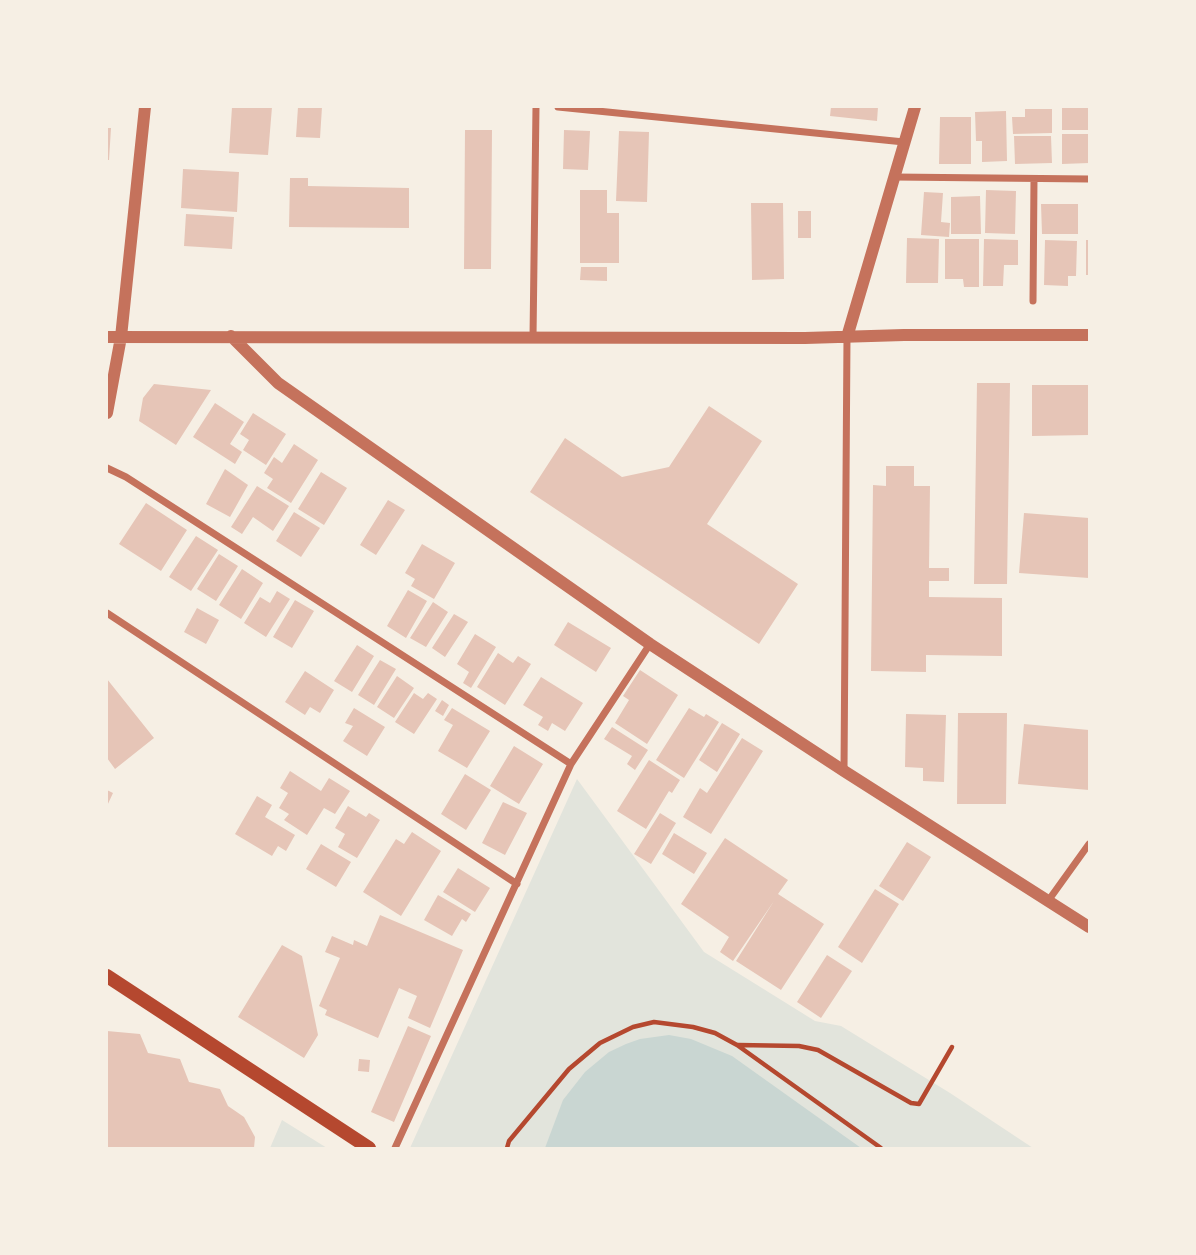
<!DOCTYPE html>
<style>
body{margin:0}
#map{position:relative;width:1196px;height:1255px;overflow:hidden;background:#f6efe4;font-family:Ubuntu,sans-serif}
canvas{display:block}
.frame{position:absolute;inset:0;border:108px solid #f6efe4;pointer-events:none}
</style>
<div id="map">
<canvas width="1196" height="1255"></canvas>
<div class="frame"></div>
</div>
<script>
const g = document.querySelector('canvas').getContext('2d');
g.lineJoin = 'round';
function fillPath(path, color) { g.fillStyle = color; g.fill(path, 'evenodd'); }
const toPath = rows => new Path2D(rows.map(r => 'M' + r).join(''));
function trace(path, color, width, dash) { g.strokeStyle = color; g.lineWidth = width; g.lineCap = dash ? 'butt' : 'round'; g.setLineDash(dash || []); g.stroke(path); }
fillPath(toPath([
 [577,779,704,952,815,1021,841,1026,950,1093,1033,1148,410,1148],
 [282,1120,327,1148,270,1148]
]), '#e2e4dc');
fillPath(toPath([
 [669,1035,691,1039,732,1056,861,1148,545,1148,563,1100,585,1072,609,1052,626,1044,640,1039]
]), '#c9d6d2');
fillPath(toPath([
 [232,107,272,107,268,155,229,153],
 [298,107,322,107,320,138,296,137],
 [831,107,878,107,877,121,830,116],
 [1062,107,1089,107,1089,130,1062,130],
 [1025,109,1052,109,1052,133,1013,134,1012,117,1025,117],
 [1006,111,1007,161,982,162,982,141,976,141,975,112],
 [940,117,971,117,971,164,939,164],
 [107,128,111,128,109,160,107,160],
 [465,130,492,130,491,269,464,269],
 [564,130,590,131,588,170,563,169],
 [619,131,649,132,647,202,616,201],
 [1062,134,1089,134,1089,163,1062,164],
 [1014,136,1051,136,1052,163,1015,164],
 [183,169,239,172,237,212,181,208],
 [290,178,308,178,308,186,409,188,409,228,289,227],
 [580,190,607,190,607,213,619,213,619,263,580,263],
 [986,190,1016,191,1015,234,985,233],
 [924,192,943,193,941,222,950,223,949,237,921,235],
 [980,196,981,234,951,234,951,197],
 [751,203,783,203,784,279,752,280],
 [1041,204,1078,204,1078,234,1042,234],
 [798,211,811,211,811,238,798,238],
 [186,214,234,217,232,249,184,246],
 [907,238,939,239,938,283,906,283],
 [945,239,979,239,979,287,964,287,963,279,945,279],
 [984,239,1018,240,1018,265,1004,265,1003,286,983,286],
 [1045,240,1077,241,1076,276,1068,276,1068,286,1044,285],
 [1086,240,1089,240,1089,275,1086,275],
 [581,267,607,267,607,281,580,280],
 [977,383,1010,383,1007,584,974,584],
 [154,384,211,390,176,445,139,421,143,398],
 [1032,385,1089,385,1089,435,1032,436],
 [215,403,244,422,230,444,242,452,235,464,193,437],
 [709,406,762,441,707,524,798,584,759,644,530,492,565,438,622,477,669,467],
 [253,413,286,434,266,465,243,450,249,440,240,434],
 [294,444,318,460,291,503,267,488,273,479,264,473,274,457,282,463],
 [886,466,914,466,914,486,930,486,929,568,949,568,949,581,929,581,929,597,1002,598,1002,656,926,655,926,672,871,671,873,485,886,486],
 [225,469,248,485,230,517,206,504],
 [321,472,347,488,324,525,298,509],
 [257,486,289,506,273,531,253,517,242,534,231,527],
 [388,500,405,510,376,555,360,545],
 [146,503,187,530,161,571,119,544],
 [294,512,320,528,301,557,276,541],
 [1024,513,1089,518,1089,578,1019,573],
 [196,536,218,550,191,591,169,577],
 [422,544,455,563,434,599,411,586,415,579,405,573],
 [219,554,238,566,216,601,197,589],
 [242,569,263,583,241,619,219,605],
 [408,590,427,601,406,638,387,626],
 [277,591,290,599,266,637,244,623,260,597,270,603],
 [295,600,314,611,292,648,273,637],
 [433,602,448,612,426,647,410,638],
 [197,608,219,620,206,644,184,632],
 [454,614,468,622,445,657,432,648],
 [568,622,611,648,596,672,554,645],
 [475,634,496,647,471,688,463,683,469,672,457,664],
 [357,645,374,656,352,692,334,681],
 [498,653,513,663,518,656,531,664,505,705,477,687],
 [380,660,396,669,374,705,358,695],
 [640,670,678,695,647,744,615,723,629,700,623,696],
 [305,671,334,690,320,713,310,707,305,715,285,702],
 [397,676,414,688,394,718,377,707],
 [541,677,583,703,565,731,552,723,548,731,538,725,543,717,523,705],
 [107,679,154,738,115,769,107,758],
 [414,693,423,699,428,693,437,699,414,734,395,722],
 [442,700,449,705,443,716,435,711],
 [354,708,385,727,367,756,343,741,353,726,345,723],
 [452,708,490,731,467,768,438,751,453,725,444,720],
 [689,708,704,717,706,714,719,722,684,778,656,760],
 [958,713,1007,713,1006,804,957,804],
 [906,714,946,715,944,782,923,781,923,768,905,767],
 [722,723,740,734,717,772,699,760],
 [1024,724,1089,730,1089,790,1018,784],
 [612,727,648,750,635,770,627,764,632,756,604,739],
 [742,738,763,751,711,834,683,817,700,788,707,793],
 [514,746,543,764,519,804,490,786],
 [649,760,680,780,672,793,669,791,646,829,617,811],
 [290,771,321,791,329,778,350,791,335,814,324,808,307,835,284,820,289,814,279,808,288,793,280,788],
 [465,774,491,790,466,830,441,814],
 [107,790,113,793,107,806],
 [257,796,272,805,265,817,295,835,286,851,278,846,272,856,235,834],
 [503,802,527,813,505,855,482,843],
 [348,806,366,817,369,813,380,820,357,858,338,847,345,834,335,828],
 [660,813,676,823,651,864,634,854],
 [412,832,441,851,401,916,363,892,396,839,404,844],
 [674,833,707,853,694,874,662,854],
 [725,838,788,880,778,894,824,924,781,990,736,961,774,901,733,961,720,952,729,937,681,904],
 [907,842,931,857,903,901,879,886],
 [321,844,351,862,336,887,306,869],
 [458,868,490,888,475,912,443,892],
 [875,889,899,904,862,963,838,947],
 [438,895,471,914,466,922,462,919,452,936,424,920],
 [380,915,463,950,430,1028,408,1018,417,996,399,988,378,1038,325,1015,327,1010,319,1006,340,958,325,952,332,936,353,945,354,940,367,946],
 [282,945,302,956,318,1035,304,1058,238,1017],
 [827,955,852,971,821,1018,797,1002],
 [408,1026,431,1036,394,1122,371,1112],
 [107,1031,140,1034,148,1053,180,1059,189,1082,220,1089,228,1106,244,1117,255,1137,254,1148,107,1148],
 [359,1059,370,1060,369,1072,358,1071]
]), '#e6c5b7');
trace(toPath([
 [738,1045,799,1046,818,1050,911,1103,919,1104,952,1047],
 [507,1148,509,1141,569,1069,600,1043,633,1027,654,1022,693,1027,715,1033,737,1045,881,1148]
]), '#b5482f', 4.5);
trace(toPath([
 [558,107,904,142],
 [894,177,1089,179],
 [1033,301,1034,179],
 [533,337,536,107],
 [107,468,126,477,571,764],
 [107,613,517,884],
 [844,771,847,337],
 [1048,901,1089,844],
 [395,1148,571,764,650,644]
]), '#c5725c', 7);
trace(toPath([
 [231,336,278,383,650,644,844,771,1089,927],
 [107,337,805,338,904,335,1089,335],
 [847,337,915,107],
 [107,413,121,337,145,107]
]), '#c5725c', 12);
trace(toPath([
 [107,976,369,1148]
]), '#b5482f', 14);
</script>
